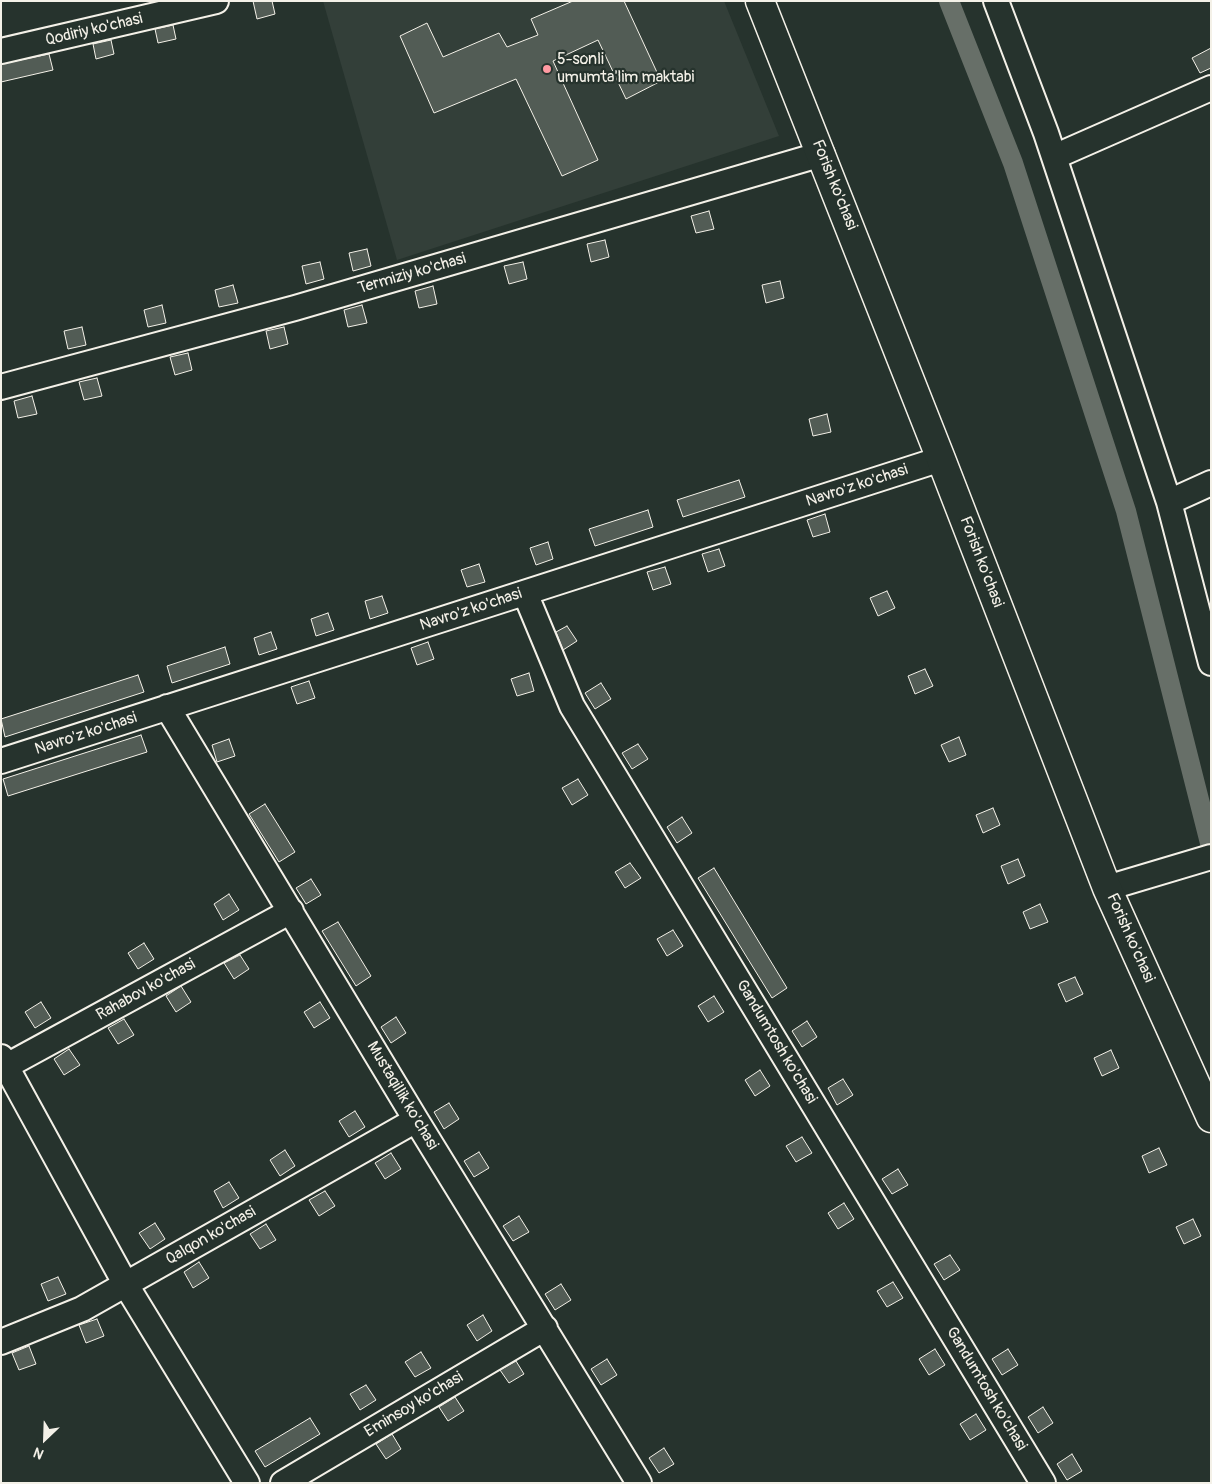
<!DOCTYPE html>
<style>
body{margin:0}
#map{position:relative;width:1212px;height:1484px;overflow:hidden;background:#26332d;font-family:Pangolin,sans-serif}
canvas{display:block}
.frame{position:absolute;inset:0;border:2px solid #f4f1e8;pointer-events:none}
.north{position:absolute;left:20px;top:1414px;width:50px;height:50px;-webkit-text-stroke:4px #26332d;paint-order:stroke;rotate:204deg;font-size:14px;font-weight:700;line-height:20px;text-align:center;color:#f4f1e8}
.north::after{content:'';display:block;margin:auto;width:18px;height:22px;background:#f4f1e8;clip-path:polygon(50% 0,100% 100%,50% 72%,0 100%)}
</style>
<div id="map">
<canvas width="1212" height="1484"></canvas>
<div class="frame"></div>
<div class="north">N</div>
</div>
<script>
const g = document.querySelector('canvas').getContext('2d');
g.lineJoin = 'round';
function fillPath(path, color) { g.fillStyle = color; g.fill(path, 'evenodd'); }
const toPath = rows => new Path2D(rows.map(r => 'M' + r).join(''));
function trace(path, color, width, dash) { g.strokeStyle = color; g.lineWidth = width; g.lineCap = dash ? 'butt' : 'round'; g.setLineDash(dash || []); g.stroke(path); }
function write(font, color, halo, rows, align = 'center') {
  g.font = font + ' Pangolin,sans-serif'; g.lineWidth = 4.5; g.setLineDash([]); g.textBaseline = 'middle'; g.strokeStyle = halo; g.fillStyle = color; for (const [text, x, y, turn = 0] of rows) {
    g.save(); g.translate(x, y); g.rotate((+turn || 0) * Math.PI / 180); g.textAlign = isNaN(turn) ? turn : align; if (halo) g.strokeText(text, 0, 0); g.fillText(text, 0, 0); g.restore();
  }
}
fillPath(toPath([
 [323,1,724,1,779,136,397,260]
]), '#333f39');
trace(toPath([
 [949,1,1013,163,1126,511,1211,847]
]), '#676f68', 20);
const building = toPath([
 [253,1,272,1,275,14,257,19,253,1],
 [573,1,624,1,661,81,626,99,598,40,553,61,598,160,562,176,516,79,434,113,400,36,427,23,443,57,499,33,507,47,538,35,531,19,573,1],
 [173,25,176,39,158,43,155,29,173,25],
 [111,40,114,54,96,59,93,44,111,40],
 [1211,48,1211,68,1200,73,1192,58,1211,48],
 [49,54,53,70,1,82,1,64,49,54],
 [709,211,714,229,696,233,691,216,709,211],
 [605,240,609,257,591,262,587,244,605,240],
 [367,249,371,266,353,271,349,253,367,249],
 [320,262,324,279,306,284,302,266,320,262],
 [523,262,527,279,509,284,504,266,523,262],
 [780,281,784,298,766,303,762,285,780,281],
 [233,285,238,303,219,307,215,290,233,285],
 [433,286,437,304,419,308,415,291,433,286],
 [162,305,166,323,148,327,144,310,162,305],
 [362,305,367,323,348,327,344,310,362,305],
 [82,327,86,345,68,349,64,331,82,327],
 [284,327,288,344,270,349,266,331,284,327],
 [188,353,192,370,175,375,170,357,188,353],
 [97,378,102,396,84,400,79,382,97,378],
 [32,396,37,414,18,418,14,401,32,396],
 [827,414,831,432,813,436,809,419,827,414],
 [739,480,745,497,683,517,677,500,739,480],
 [648,510,653,527,595,546,589,529,648,510],
 [825,514,830,532,813,537,807,520,825,514],
 [548,542,553,559,536,565,530,548,548,542],
 [719,549,725,566,708,572,702,554,719,549],
 [479,564,485,582,467,587,461,570,479,564],
 [665,567,671,584,653,590,647,572,665,567],
 [887,591,895,608,878,616,870,598,887,591],
 [382,596,388,613,370,619,365,601,382,596],
 [328,613,334,630,316,636,311,619,328,613],
 [567,626,577,641,563,650,556,632,567,626],
 [271,632,277,649,259,655,254,638,271,632],
 [428,642,434,659,417,665,411,648,428,642],
 [225,647,230,664,172,683,167,666,225,647],
 [925,669,933,686,915,694,908,676,925,669],
 [529,673,534,691,517,696,511,679,529,673],
 [138,675,144,692,5,737,1,719,138,675],
 [309,681,315,698,297,704,291,687,309,681],
 [601,683,611,699,595,709,585,693,601,683],
 [141,735,147,752,8,796,3,779,141,735],
 [959,737,966,755,949,762,941,745,959,737],
 [229,739,235,756,217,762,212,745,229,739],
 [638,744,648,759,632,769,622,753,638,744],
 [578,779,588,795,572,805,562,788,578,779],
 [265,804,295,852,279,862,249,814,265,804],
 [993,808,1000,825,983,833,976,815,993,808],
 [682,817,692,833,677,843,667,827,682,817],
 [1018,859,1025,876,1008,884,1001,866,1018,859],
 [630,863,641,878,625,888,615,872,630,863],
 [714,868,787,988,772,998,698,878,714,868],
 [311,879,321,895,306,904,296,888,311,879],
 [229,894,239,910,223,920,214,904,229,894],
 [1040,904,1048,922,1030,929,1023,912,1040,904],
 [338,922,371,976,356,986,322,931,338,922],
 [673,930,683,946,667,956,657,939,673,930],
 [144,943,154,959,138,969,128,953,144,943],
 [240,955,249,969,234,979,224,963,240,955],
 [1075,977,1083,994,1066,1002,1058,984,1075,977],
 [181,986,191,1002,176,1012,166,996,181,986],
 [714,996,724,1012,708,1022,698,1006,714,996],
 [41,1002,51,1018,35,1028,25,1012,41,1002],
 [320,1002,330,1018,314,1028,304,1012,320,1002],
 [396,1017,406,1033,391,1043,381,1027,396,1017],
 [124,1019,134,1035,118,1044,108,1028,124,1019],
 [807,1021,817,1037,802,1047,792,1031,807,1021],
 [69,1049,80,1065,64,1075,54,1059,69,1049],
 [1111,1050,1119,1068,1102,1076,1094,1058,1111,1050],
 [760,1070,770,1086,755,1096,745,1080,760,1070],
 [843,1079,853,1095,837,1105,828,1088,843,1079],
 [449,1103,459,1119,444,1129,434,1112,449,1103],
 [355,1111,365,1127,349,1137,339,1121,355,1111],
 [802,1137,812,1153,796,1162,786,1146,802,1137],
 [1159,1148,1167,1165,1149,1173,1142,1156,1159,1148],
 [285,1150,295,1166,280,1176,270,1160,285,1150],
 [479,1152,489,1168,474,1177,464,1161,479,1152],
 [391,1153,401,1169,385,1179,375,1163,391,1153],
 [898,1169,908,1185,892,1194,882,1179,898,1169],
 [229,1182,239,1198,223,1208,214,1191,229,1182],
 [325,1191,335,1206,319,1216,309,1200,325,1191],
 [844,1203,854,1219,838,1229,828,1213,844,1203],
 [519,1216,529,1232,513,1241,503,1226,519,1216],
 [1193,1219,1201,1236,1184,1244,1176,1227,1193,1219],
 [155,1223,165,1239,150,1249,139,1233,155,1223],
 [266,1224,276,1240,260,1249,250,1234,266,1224],
 [950,1255,960,1270,944,1280,934,1264,950,1255],
 [199,1262,209,1278,193,1288,184,1272,199,1262],
 [58,1277,66,1294,48,1301,41,1284,58,1277],
 [893,1282,903,1298,887,1307,877,1291,893,1282],
 [561,1284,571,1300,555,1310,545,1294,561,1284],
 [483,1315,492,1331,477,1341,467,1325,483,1315],
 [97,1319,104,1336,86,1343,79,1325,97,1319],
 [29,1346,36,1364,19,1370,12,1353,29,1346],
 [935,1349,945,1365,929,1375,919,1359,935,1349],
 [1008,1349,1018,1365,1002,1375,992,1359,1008,1349],
 [421,1352,431,1368,415,1377,405,1362,421,1352],
 [607,1359,617,1375,601,1385,591,1369,607,1359],
 [516,1361,524,1374,509,1383,500,1370,516,1361],
 [366,1385,376,1400,360,1410,350,1394,366,1385],
 [455,1397,464,1411,448,1421,439,1407,455,1397],
 [1043,1407,1053,1423,1038,1433,1028,1417,1043,1407],
 [976,1414,986,1430,970,1440,960,1424,976,1414],
 [310,1418,320,1434,265,1467,255,1451,310,1418],
 [392,1434,401,1449,386,1459,376,1444,392,1434],
 [664,1448,674,1464,659,1473,649,1458,664,1448],
 [1072,1454,1082,1471,1067,1480,1057,1464,1072,1454]
]);
fillPath(building, '#525c55');
trace(building, '#f4f1e8', 1);
const minor = toPath([
 [996,1,1046,133,1169,502,1211,663],
 [1,51,216,1],
 [1054,157,1211,88],
 [1,387,295,308,822,154],
 [1169,502,1211,483],
 [525,593,572,706,1043,1483],
 [167,707,416,1120,639,1483],
 [1,761,941,459],
 [1107,888,1211,857],
 [1,1057,126,1285,247,1483],
 [1,1069,291,911],
 [1,1342,82,1309,416,1120],
 [283,1483,545,1328]
]);
const primary = toPath([
 [760,1,941,459,1107,888,1211,1118]
]);
trace(minor, '#f4f1e8', 28);
trace(primary, '#f4f1e8', 31);
trace(minor, '#26332d', 24);
trace(primary, '#26332d', 28);
for (const [x, y, r, color] of [
 [547,69,5,"#ff9aa2"]
]) { const dot = new Path2D(); dot.arc(x, y, r, 0, 2 * Math.PI); g.fillStyle = color; g.fill(dot); trace(dot, '#26332d', 2); }
write('16px', '#f4f1e8', '#26332d', [
 ["Qodiriy ko'chasi",94,30,-13],
 ["Forish ko'chasi",834,185,68],
 ["Termiziy ko'chasi",412,274,-16],
 ["Navro'z ko'chasi",857,486,-18],
 ["Forish ko'chasi",981,562,69],
 ["Navro'z ko'chasi",471,610,-18],
 ["Navro'z ko'chasi",86,734,-18],
 ["Forish ko'chasi",1130,938,66],
 ["Rahabov ko'chasi",146,990,-29],
 ["Gandumtosh ko'chasi",776,1042,59],
 ["Mustaqillik ko'chasi",402,1096,59],
 ["Qalqon ko'chasi",211,1236,-30],
 ["Gandumtosh ko'chasi",986,1389,59],
 ["Eminsoy ko'chasi",414,1405,-31]
]);
write('16px', '#f4f1e8', '#26332d', [
 ["5-sonli",557,60],
 ["umumta'lim maktabi",557,78]
], 'left');
</script>
